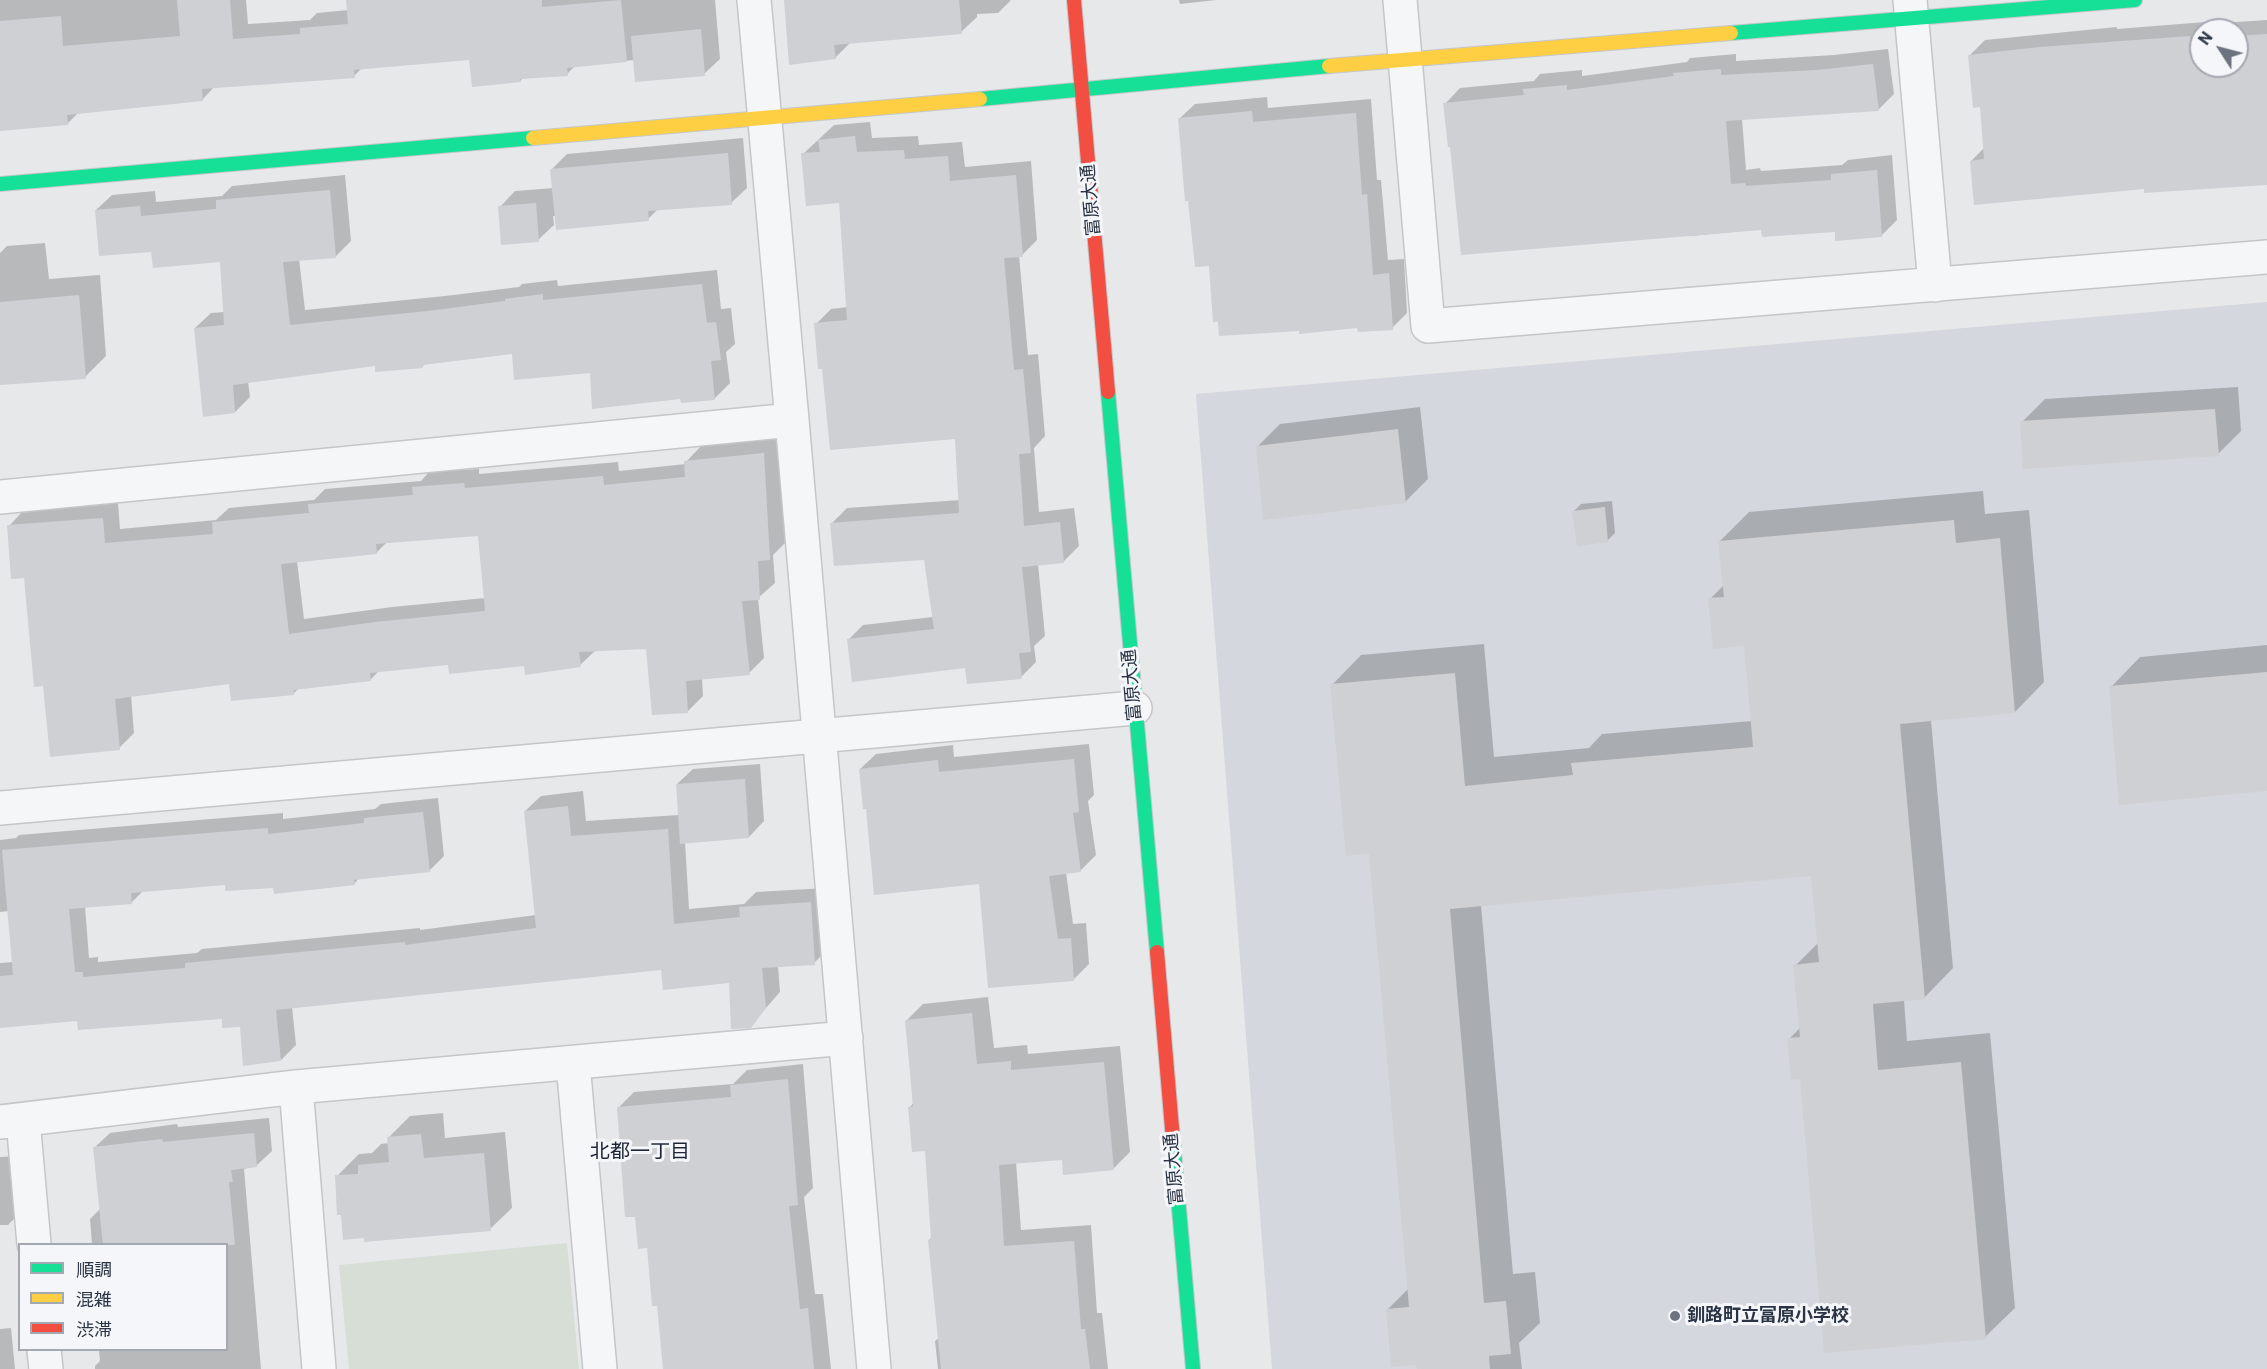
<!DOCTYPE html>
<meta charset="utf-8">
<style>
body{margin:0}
#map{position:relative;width:2267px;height:1369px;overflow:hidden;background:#e6e8ea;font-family:Roboto,"Noto Sans JP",sans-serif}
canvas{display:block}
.legend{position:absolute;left:18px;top:1243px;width:210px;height:108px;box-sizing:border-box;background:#f4f6f9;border:2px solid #a4a8b1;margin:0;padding:8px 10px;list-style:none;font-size:18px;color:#2b3445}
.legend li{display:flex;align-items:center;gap:12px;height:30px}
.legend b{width:30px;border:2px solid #a4a8b1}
.north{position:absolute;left:2189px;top:18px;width:60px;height:60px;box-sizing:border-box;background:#f4f6f9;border:2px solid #a4a8b1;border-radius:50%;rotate:306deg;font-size:16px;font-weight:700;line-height:24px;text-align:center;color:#2b3445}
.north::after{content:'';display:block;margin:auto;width:21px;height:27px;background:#6c737f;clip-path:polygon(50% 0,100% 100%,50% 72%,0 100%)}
</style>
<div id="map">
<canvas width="2267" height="1369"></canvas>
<ul class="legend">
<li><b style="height:8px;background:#16e098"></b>順調</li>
<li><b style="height:8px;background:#ffcf43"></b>混雑</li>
<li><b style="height:8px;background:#f24e42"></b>渋滞</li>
</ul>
<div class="north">N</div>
</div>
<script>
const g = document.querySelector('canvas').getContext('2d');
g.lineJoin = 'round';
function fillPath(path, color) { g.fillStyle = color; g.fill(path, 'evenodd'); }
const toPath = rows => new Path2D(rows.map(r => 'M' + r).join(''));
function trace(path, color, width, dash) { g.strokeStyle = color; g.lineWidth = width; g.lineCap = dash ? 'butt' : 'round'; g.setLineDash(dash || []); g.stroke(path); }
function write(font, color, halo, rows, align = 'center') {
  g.font = font + ' Roboto,"Noto Sans JP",sans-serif'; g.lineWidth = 6; g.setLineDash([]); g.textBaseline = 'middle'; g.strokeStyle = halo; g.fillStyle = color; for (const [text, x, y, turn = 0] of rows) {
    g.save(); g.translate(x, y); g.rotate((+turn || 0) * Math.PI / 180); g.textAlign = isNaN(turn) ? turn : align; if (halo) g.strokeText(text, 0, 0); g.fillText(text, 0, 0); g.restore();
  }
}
fillPath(toPath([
 [2267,302,2267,1369,1272,1369,1196,394]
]), '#d4d7dd');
fillPath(toPath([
 [567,1243,579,1369,349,1369,339,1265]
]), '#d6ded6');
fillPath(toPath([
 [0,0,246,0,248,24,310,20,317,13,349,10,348,0,715,0,720,59,704,74,635,60,576,65,567,74,523,78,520,81,471,59,362,68,354,76,215,86,202,100,78,113,67,124,0,130],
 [785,0,1011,0,998,13,977,14,977,17,961,32,851,42,835,58],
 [1179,0,1216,0,1180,4],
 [2267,20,2267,184,2145,188,1971,161,1984,148,1981,106,1969,56,1985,40,2117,27,2117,29,2205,22,2205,24],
 [2201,30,2237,30,2237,66,2201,66],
 [1888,49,1894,94,1878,110,1742,119,1746,170,1760,168,1761,171,1842,165,1848,160,1892,155,1897,220,1881,236,1836,230,1763,229,1691,236,1691,233,1452,145,1445,104,1460,88,1534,81,1540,74,1582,70,1582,76,1687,62,1690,58,1736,54,1736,61,1834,55],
 [1267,97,1268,108,1371,99,1377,180,1381,180,1388,260,1404,259,1407,313,1392,328,1359,327,1210,265,1179,119,1195,104],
 [870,122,872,138,918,136,919,145,962,142,965,167,1031,161,1037,240,1022,255,1019,255,1028,355,1038,354,1045,436,1034,448,1039,512,1074,508,1079,546,1064,561,1038,564,1045,636,1034,646,1036,662,1021,677,848,640,863,625,933,617,926,558,832,523,847,508,960,500,956,437,823,368,816,324,831,309,848,307,841,201,803,154,834,125],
 [743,138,747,188,731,203,658,209,648,219,553,216,554,225,538,240,500,207,515,191,554,188,552,169,567,154],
 [345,175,351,241,336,256,299,259,305,310,445,296,519,287,522,284,557,280,558,286,717,270,721,309,731,308,735,344,726,352,730,383,714,399,682,398,591,371,513,353,426,363,422,367,376,364,248,381,250,397,235,412,195,328,211,313,225,312,221,260,153,250,96,210,112,195,155,191,156,202,222,196,232,186],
 [45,243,49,279,100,275,106,356,85,377,0,384,0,253,7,246],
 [2238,387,2241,431,2218,454,2022,422,2045,399],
 [1420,407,1428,479,1405,502,1257,447,1280,424],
 [778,438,785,543,773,555,775,583,758,598,764,658,749,673,702,678,703,696,688,711,648,648,596,650,580,665,449,664,380,670,370,680,299,688,294,693,231,683,131,695,134,733,119,748,45,685,26,577,9,526,24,510,118,503,120,529,216,520,229,508,314,500,325,489,421,481,429,472,479,469,479,474,618,462,619,471,686,464,686,462,701,446],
 [480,534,485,598,392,607,304,619,297,561,376,553,388,541],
 [1983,491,1985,514,2029,510,2044,682,2015,712,1931,720,1953,968,1924,998,1904,1000,1907,1041,1990,1033,2015,1308,1985,1337,1802,1078,1789,1039,1801,1027,1795,966,1819,942,1813,874,1481,905,1513,1274,1535,1272,1540,1323,1519,1343,1522,1369,1418,1369,1418,1364,1387,1310,1409,1288,1371,852,1332,685,1361,655,1484,644,1494,757,1589,748,1602,734,1752,721,1745,645,1710,599,1724,585,1720,541,1749,512],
 [1612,501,1615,533,1607,541,1574,511,1581,504],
 [2267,645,2267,790,2111,687,2140,657],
 [1089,744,1094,795,1088,801,1096,855,1081,870,1066,872,1073,924,1086,923,1089,964,1074,979,981,882,867,807,860,769,876,754,953,745,954,757],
 [760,764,764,821,749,837,685,842,689,909,744,904,756,892,826,888,829,948,814,963,778,966,780,992,750,1026,730,981,662,969,292,1007,296,1045,281,1060,242,1025,223,1017,79,1019,0,1027,0,963,13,962,9,911,0,912,0,840,16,838,19,835,283,813,283,819,375,809,381,804,438,798,444,856,429,871,359,878,354,884,274,886,226,883,144,890,132,902,85,906,89,958,98,957,98,962,197,953,202,949,420,928,420,930,536,915,525,811,541,796,583,791,586,821,679,815,677,784,693,769],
 [988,997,994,1048,1027,1045,1028,1054,1120,1046,1130,1152,1113,1169,1063,1158,1016,1162,1021,1230,1091,1225,1097,1313,1102,1313,1108,1369,938,1369,935,1341,939,1338,929,1240,932,1237,927,1149,910,1107,914,1102,906,1021,923,1004],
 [803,1064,813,1188,804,1197,815,1294,823,1294,831,1369,664,1369,658,1304,648,1247,618,1108,634,1092,733,1084,747,1070],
 [443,1113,445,1138,505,1132,512,1208,490,1229,337,1176,359,1154,372,1153,381,1144,389,1143,388,1138,410,1116],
 [269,1118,272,1151,256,1166,244,1169,261,1369,95,1369,95,1366,100,1361,99,1350,226,1350,226,1244,92,1244,90,1219,101,1208,94,1148,110,1133,177,1124,178,1127],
 [20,1156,24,1209,8,1225,0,1225,0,1157],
 [11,1328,15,1369,0,1369,0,1329]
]), '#0003');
fillPath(toPath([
 [177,0,230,0,233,39,300,34,300,28,348,24,346,0,542,0,542,7,621,0,627,62,567,68,568,76,520,79,521,82,472,87,469,60,354,70,355,78,202,89,203,101,67,115,68,125,0,131,0,21,61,16,63,46,180,36],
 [784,0,959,0,962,34,834,45,836,59,789,65],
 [701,29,705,76,635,82,631,36],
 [2267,34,2267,185,2144,193,2144,189,1974,205,1970,161,1984,159,1980,107,1973,108,1968,55,2040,47,2190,36,2190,39,2201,38,2201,66,2237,66,2237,36],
 [1873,64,1879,111,1726,121,1731,184,1745,183,1746,186,1831,180,1831,174,1877,170,1882,237,1835,241,1835,232,1762,237,1761,230,1461,255,1450,147,1448,147,1443,103,1524,95,1523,89,1567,85,1567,90,1674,76,1673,73,1721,69,1721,75,1817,70],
 [1252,111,1253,122,1356,113,1362,195,1367,194,1373,275,1389,273,1393,330,1358,332,1357,328,1299,334,1299,331,1219,336,1218,322,1213,322,1209,266,1195,267,1188,201,1185,201,1178,118],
 [855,136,857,152,904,150,905,159,948,156,950,181,1016,175,1023,257,1004,258,1014,370,1023,369,1031,453,1019,454,1024,526,1060,522,1064,563,1022,567,1031,652,1019,653,1022,679,967,684,965,668,852,682,847,639,934,629,924,560,834,566,830,523,959,513,955,439,830,450,822,369,818,369,814,323,847,320,839,203,806,206,801,153,820,152,818,140],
 [728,153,732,205,648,211,649,221,556,230,550,169],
 [330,190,336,258,283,262,290,325,428,311,505,301,505,299,543,294,543,300,702,284,707,323,716,322,721,360,711,361,715,400,681,403,680,399,592,409,590,373,514,380,512,354,423,365,423,368,375,372,375,366,233,385,235,413,203,417,194,328,224,325,220,262,153,268,151,252,99,256,95,210,140,206,141,216,216,209,216,200],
 [536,203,539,242,501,245,498,206],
 [79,295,86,379,0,385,0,302],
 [2215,409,2219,456,2023,469,2020,421],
 [1398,429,1406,503,1263,520,1256,446],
 [764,453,770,560,758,561,760,600,742,601,750,675,686,681,688,713,652,715,646,649,579,652,581,667,525,675,524,666,449,674,448,665,370,673,371,681,294,690,294,695,231,701,229,684,115,699,120,750,50,757,43,686,34,687,24,578,11,579,7,525,103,518,105,543,213,534,212,522,309,513,308,504,413,495,412,487,464,483,465,488,603,476,604,485,685,477,684,461],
 [478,536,485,611,375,622,289,634,281,564,377,554,376,544],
 [1605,507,1608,542,1577,546,1572,511],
 [1954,520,1956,543,2000,538,2015,713,1900,724,1925,999,1873,1004,1878,1070,1961,1062,1986,1339,1824,1353,1800,1079,1791,1080,1787,1038,1800,1037,1793,965,1819,962,1811,876,1450,909,1484,1303,1506,1301,1511,1354,1489,1356,1490,1369,1417,1369,1416,1365,1391,1367,1386,1309,1409,1307,1369,854,1346,856,1330,684,1455,673,1465,786,1573,775,1571,763,1753,747,1744,646,1713,649,1708,598,1724,597,1718,541],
 [2267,672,2267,791,2119,805,2109,686],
 [1074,759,1079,812,1073,813,1081,872,1049,876,1058,939,1071,938,1074,981,988,988,979,884,874,895,866,809,863,809,859,769,938,760,939,772],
 [745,779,749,838,680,844,676,784],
 [568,806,571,836,668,829,674,924,740,917,739,907,811,902,815,965,762,968,766,1008,751,1028,731,1029,729,983,663,990,661,970,276,1010,281,1061,243,1066,240,1027,222,1028,222,1019,78,1030,77,1021,0,1028,0,976,13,975,2,850,268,828,268,834,364,823,364,818,423,812,430,872,354,880,355,885,274,894,273,888,225,891,225,885,131,893,132,904,69,909,75,972,83,972,83,977,185,968,185,963,405,942,405,945,536,928,524,811],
 [972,1013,977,1064,1011,1061,1011,1070,1104,1062,1114,1170,1063,1175,1062,1160,999,1165,1004,1246,1074,1241,1081,1329,1085,1329,1090,1369,941,1369,928,1240,931,1239,925,1151,912,1152,908,1107,913,1106,905,1020],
 [788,1079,798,1205,789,1206,800,1309,808,1308,814,1369,663,1369,657,1306,652,1306,647,1248,638,1249,635,1217,625,1217,617,1107,731,1097,730,1085],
 [254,1133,257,1167,231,1170,233,1182,229,1182,235,1245,103,1245,93,1147,162,1139,163,1142],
 [421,1134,424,1158,484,1153,491,1231,364,1242,364,1238,343,1240,341,1215,337,1215,335,1175,358,1174,358,1165,389,1162,387,1137]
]), '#ced0d3');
const street = toPath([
 [754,0,792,420,874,1369],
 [1400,0,1428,326,2267,257],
 [1910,0,1935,285],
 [0,497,792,420],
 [0,808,1135,708],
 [573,1063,600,1369],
 [296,1087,319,1369],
 [23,1120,34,1244],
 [0,1122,296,1087,846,1038],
 [44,1350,46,1369]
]);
const fast = toPath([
 [1731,33,2135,0],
 [980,99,1329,66],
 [0,184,533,138],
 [1108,392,1157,952],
 [1173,1140,1193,1369]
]);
const slow = toPath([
 [1329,66,1731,33],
 [533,138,980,99]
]);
const jam = toPath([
 [1074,0,1108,392],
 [1157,952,1173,1140]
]);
trace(street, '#c4c6c8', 36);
trace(fast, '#c4c6c8', 16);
trace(slow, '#c4c6c8', 16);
trace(jam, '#c4c6c8', 16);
trace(street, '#f5f6f7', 33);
trace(fast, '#16e098', 14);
trace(slow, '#ffcf43', 14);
trace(jam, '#f24e42', 14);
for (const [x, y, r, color] of [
 [1675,1316,6,"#6c737f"]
]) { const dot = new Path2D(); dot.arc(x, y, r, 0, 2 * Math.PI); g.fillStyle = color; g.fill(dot); trace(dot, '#f4f6f9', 2); }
write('18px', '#2b3445', '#f4f6f9', [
 ["富原大通",1092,200,-95],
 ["富原大通",1133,685,-95],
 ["富原大通",1175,1169,-95]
]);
write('bold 18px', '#2b3445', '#f4f6f9', [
 ["釧路町立富原小学校",1687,1316]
], 'left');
write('20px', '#1d2536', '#f4f6f9', [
 ["北都一丁目",640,1153]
]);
</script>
